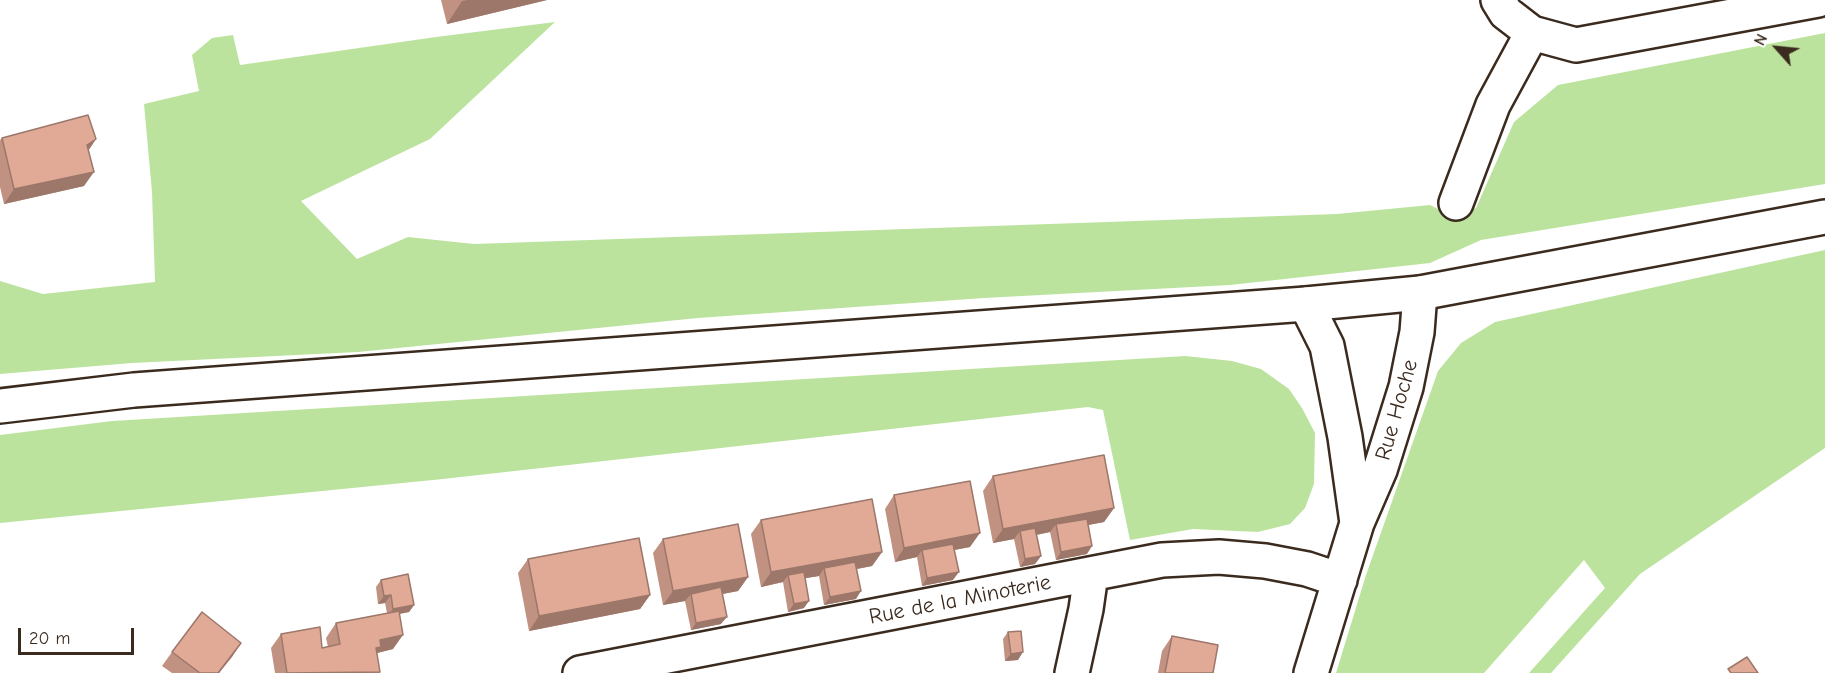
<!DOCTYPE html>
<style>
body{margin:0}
#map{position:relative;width:1825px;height:673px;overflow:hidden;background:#fff;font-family:"Comic Neue",sans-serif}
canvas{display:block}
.north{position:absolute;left:1747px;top:18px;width:60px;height:60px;-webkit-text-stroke:4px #fff;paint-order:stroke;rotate:297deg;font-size:16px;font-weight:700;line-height:24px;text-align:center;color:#3b2a1e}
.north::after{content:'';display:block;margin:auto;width:21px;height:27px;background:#3b2a1e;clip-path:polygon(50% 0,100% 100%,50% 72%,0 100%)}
.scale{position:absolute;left:18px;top:628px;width:116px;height:27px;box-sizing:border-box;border:3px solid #3b2a1e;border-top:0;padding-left:8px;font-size:18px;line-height:21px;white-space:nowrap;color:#3b2a1e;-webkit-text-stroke:4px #fff;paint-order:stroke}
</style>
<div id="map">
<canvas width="1825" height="673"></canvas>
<div class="north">N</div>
<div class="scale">20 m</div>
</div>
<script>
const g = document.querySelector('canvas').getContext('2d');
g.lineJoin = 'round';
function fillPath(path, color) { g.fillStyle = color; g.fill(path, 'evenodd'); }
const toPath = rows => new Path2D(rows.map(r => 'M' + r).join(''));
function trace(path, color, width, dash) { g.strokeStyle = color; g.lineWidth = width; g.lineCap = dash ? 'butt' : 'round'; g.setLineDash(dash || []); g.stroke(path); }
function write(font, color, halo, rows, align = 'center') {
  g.font = font + ' "Comic Neue",sans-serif'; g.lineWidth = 5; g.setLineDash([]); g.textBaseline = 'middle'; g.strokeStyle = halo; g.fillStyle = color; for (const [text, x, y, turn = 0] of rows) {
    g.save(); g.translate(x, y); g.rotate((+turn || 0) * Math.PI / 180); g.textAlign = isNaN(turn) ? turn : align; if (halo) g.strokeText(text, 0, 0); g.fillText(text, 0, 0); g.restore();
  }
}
fillPath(toPath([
 [555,22,430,139,301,201,357,259,408,237,474,244,1337,214,1430,205,1452,216,1476,208,1514,122,1558,85,1825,33,1825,184,1481,240,1430,263,1230,285,984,298,698,318,358,352,132,363,0,374,0,281,43,294,155,282,152,192,144,104,199,91,192,55,212,38,233,35,240,65,436,37],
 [1825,250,1825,448,1640,574,1551,673,1529,673,1605,588,1584,560,1484,673,1336,673,1366,575,1438,371,1461,343,1495,322],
 [1185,356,1232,361,1261,369,1289,389,1302,408,1315,433,1314,484,1305,508,1290,524,1258,532,1193,529,1130,540,1103,410,1088,407,443,479,0,523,0,435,112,421]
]), '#bce39e');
const minor = toPath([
 [1498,0,1506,13,1532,33,1576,45,1818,0],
 [1456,203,1493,105,1532,33],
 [1306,304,1327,346,1345,437,1357,523],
 [580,673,1162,560,1219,557,1265,561,1307,569,1340,580],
 [1072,673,1086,609,1091,574],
 [1311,673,1357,523,1380,470,1406,387,1417,332,1420,293]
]);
const major = toPath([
 [0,406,134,390,1306,304,1420,293,1825,217]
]);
trace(minor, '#3b2a1e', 38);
trace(major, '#3b2a1e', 38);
trace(minor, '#fff', 33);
trace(major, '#fff', 33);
fillPath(toPath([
 [441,0,547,0,447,24],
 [2,138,96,139,88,151,84,186,4,204,0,187,0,140],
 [993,476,1114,508,1104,522,1088,525,1087,554,1056,560,1050,532,1036,535,1041,556,1035,564,1020,567,1014,539,993,543,983,491],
 [894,495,970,547,954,550,953,580,922,586,917,557,895,562,885,509],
 [761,520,882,552,872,566,857,569,856,599,824,605,819,576,805,578,804,608,788,612,783,582,761,587,751,534],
 [663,539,748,577,738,591,722,594,721,624,691,630,685,601,663,605,653,553],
 [528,559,650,595,640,609,529,631,518,573],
 [381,580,414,605,409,612,399,614,393,649,377,653,377,654,380,673,275,673,271,648,281,634,322,648,328,647,326,638,336,623,387,613,385,603,378,604,376,587],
 [1008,632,1018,660,1005,661,1003,639],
 [1172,636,1213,673,1158,673,1162,651],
 [241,643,219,673,172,673,162,666,172,652]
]), '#c19282');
fillPath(toPath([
 [468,0,547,0,447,24,462,1],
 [96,139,86,154,87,145],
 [94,172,84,186,4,204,14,189],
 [1114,508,1104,522,1057,531,1056,524,1050,532,1021,538,1020,531,1014,539,993,543,1003,529],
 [980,533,970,547,923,556,922,550,917,557,895,562,904,548],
 [1092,546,1087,554,1056,560,1061,552],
 [882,552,872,566,825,575,824,568,819,576,789,581,788,575,783,582,761,587,771,572],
 [1041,556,1035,564,1020,567,1025,559],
 [959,572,953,580,922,586,927,578],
 [748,577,738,591,692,600,691,594,685,601,663,605,673,591],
 [861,591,856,599,824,605,830,597],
 [391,595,385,603,378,604,384,596],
 [650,595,640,609,529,631,539,616],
 [809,601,804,608,788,612,794,604],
 [414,605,409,612,388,616,393,609],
 [727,617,721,624,691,630,696,623],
 [403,635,393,649,377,653,371,661,366,663,380,640],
 [241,643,232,657,219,673,218,673],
 [1023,652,1018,660,1005,661,1011,654]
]), '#9d776a');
const building = toPath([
 [88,115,96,139,87,145,94,172,14,189,2,138,88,115],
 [1104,455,1114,508,1003,529,993,476,1104,455],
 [970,481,980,533,904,548,894,495,970,481],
 [872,499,882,552,771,572,761,520,872,499],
 [1087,519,1092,546,1061,552,1056,524,1087,519],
 [738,524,748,577,673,591,663,539,738,524],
 [1035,528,1041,556,1025,559,1020,531,1035,528],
 [639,538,650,595,539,616,528,559,639,538],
 [953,544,959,572,927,578,922,550,953,544],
 [855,562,861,591,830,597,824,568,855,562],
 [804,572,809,601,794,604,788,575,804,572],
 [408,574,414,605,393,609,391,595,384,596,381,580,408,574],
 [721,587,727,617,696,623,691,594,721,587],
 [399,611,403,635,380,640,381,647,376,648,380,672,287,673,281,634,320,627,322,648,340,644,336,623,399,611],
 [202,612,241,643,218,673,200,673,172,652,202,612],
 [1021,631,1023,652,1011,654,1008,632,1021,631],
 [1172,636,1218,645,1213,673,1165,673,1172,636],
 [1747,657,1758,673,1731,673,1728,669,1747,657]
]);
fillPath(building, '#e0aa97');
trace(building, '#9d776a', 1.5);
write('22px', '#3b2a1e', '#fff', [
 ["Rue Hoche",1397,410,-74],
 ["Rue de la Minoterie",960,600,-11]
]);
</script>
